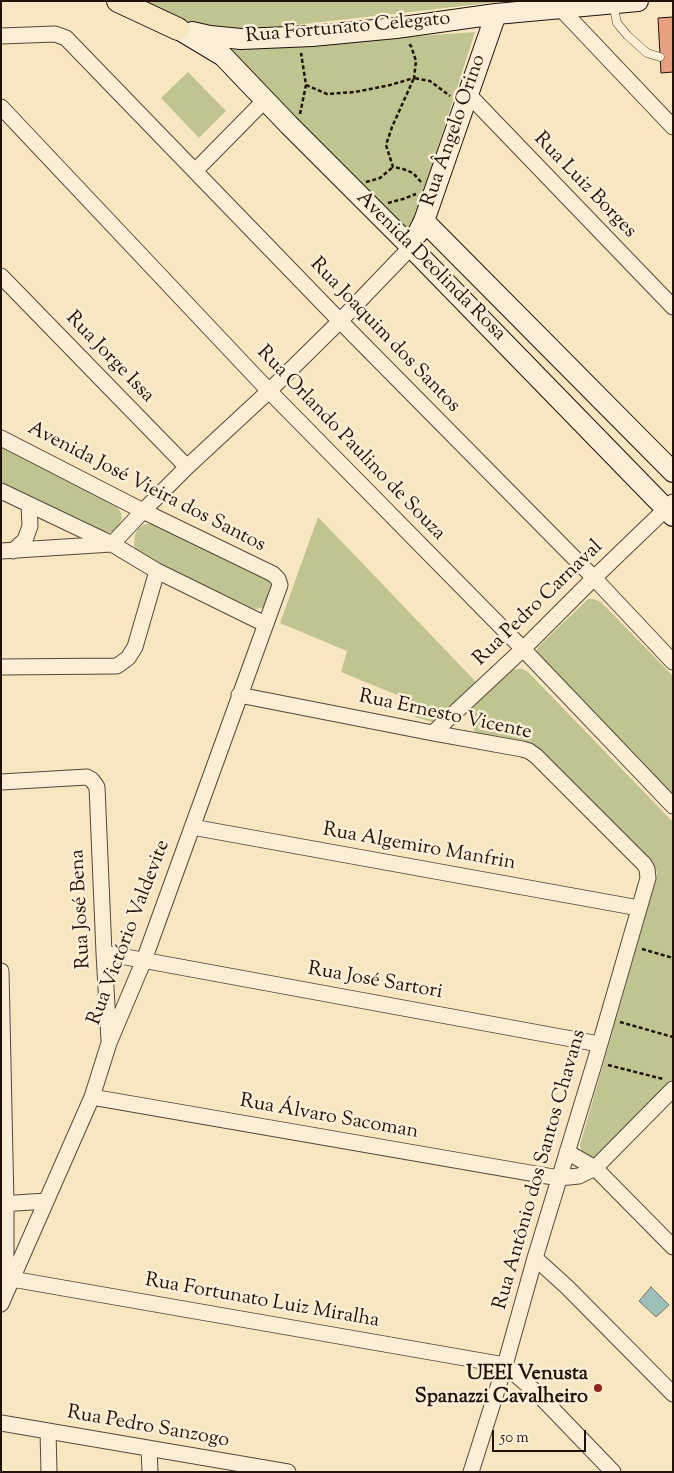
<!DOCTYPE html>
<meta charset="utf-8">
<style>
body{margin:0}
#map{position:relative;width:674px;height:1473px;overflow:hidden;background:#f7e6c0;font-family:"Sorts Mill Goudy",serif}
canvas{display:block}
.frame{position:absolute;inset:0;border:2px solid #21120c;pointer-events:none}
.scale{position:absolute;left:492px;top:1430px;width:94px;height:22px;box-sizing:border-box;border:2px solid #21120c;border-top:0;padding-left:6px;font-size:15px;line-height:18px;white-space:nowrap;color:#21120c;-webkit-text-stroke:4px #faefd6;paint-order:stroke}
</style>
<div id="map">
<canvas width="674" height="1473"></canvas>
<div class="frame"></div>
<div class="scale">50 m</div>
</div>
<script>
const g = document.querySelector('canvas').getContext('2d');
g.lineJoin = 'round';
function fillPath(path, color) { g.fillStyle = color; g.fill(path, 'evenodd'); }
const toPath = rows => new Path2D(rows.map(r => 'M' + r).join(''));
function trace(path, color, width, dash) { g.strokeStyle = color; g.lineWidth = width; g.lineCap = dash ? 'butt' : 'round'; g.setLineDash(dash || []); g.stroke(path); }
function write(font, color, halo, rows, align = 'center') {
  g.font = font + ' "Sorts Mill Goudy",serif'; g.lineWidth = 5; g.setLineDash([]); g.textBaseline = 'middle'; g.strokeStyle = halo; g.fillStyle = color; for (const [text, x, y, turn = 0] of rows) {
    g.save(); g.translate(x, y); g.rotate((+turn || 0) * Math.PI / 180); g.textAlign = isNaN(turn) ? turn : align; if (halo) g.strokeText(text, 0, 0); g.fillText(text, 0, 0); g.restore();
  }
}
fillPath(toPath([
 [141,1,506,1,278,27,248,29,228,29,192,24,177,20],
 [475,32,410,234,230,50],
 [188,72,226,111,199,138,161,98],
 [1,445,115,503,121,513,122,518,119,526,112,532,101,533,1,482],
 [318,517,477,683,435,723,415,717,419,704,341,672,347,651,280,623],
 [152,523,269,580,273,585,267,606,261,608,255,609,250,607,141,555,136,551,134,545,135,534,138,529,143,525],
 [588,599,594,599,601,602,673,676,673,801,536,653,538,647],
 [517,669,522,669,528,672,673,822,673,1083,596,1156,593,1157,589,1157,582,1152,580,1145,656,880,657,872,652,863,530,746,480,736,471,727,470,720,472,708,511,670]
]), '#bfc491');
const water = toPath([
 [651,1287,669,1305,656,1317,639,1301,651,1287]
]);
fillPath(water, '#9ebeb8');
trace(water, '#6c7973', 1);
const building = toPath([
 [673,17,673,72,661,73,658,18,673,17]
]);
fillPath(building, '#e7a181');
trace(building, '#21120c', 1);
const lane = toPath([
 [613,3,617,23,627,35,647,53,660,57]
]);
const street = toPath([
 [560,8,673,127],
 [1,36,55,34,66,38,340,321,594,578,673,662],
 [467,93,673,307],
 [1,107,269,391,523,649,673,806],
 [195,171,265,100],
 [1,276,187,467],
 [1,438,143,511,273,574,278,579,280,585,144,960,109,1043,92,1097,1,1304],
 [1,491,112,544,157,571,265,624],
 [1,551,112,544,143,511,187,467,269,391,340,321,411,247],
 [13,551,25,540,30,526,29,505],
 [1,667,117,666,128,658,135,647,157,571],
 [239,695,433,733,522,749,529,751,536,756,644,864,647,869,648,878,595,1061,535,1258,505,1365,471,1472],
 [433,733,523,649,594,578,673,502],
 [1,782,87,777,92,780,97,787,104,953,109,1040],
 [192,827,639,908],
 [104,953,599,1044],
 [1,971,6,1204,6,1278,505,1365,538,1394,613,1472],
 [92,1097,559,1178,579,1176,595,1168,673,1089],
 [567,1152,595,1168,673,1247],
 [1,1204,46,1201],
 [535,1258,567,1287,673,1394],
 [1,1423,288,1472],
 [48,1431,49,1472],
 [149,1448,150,1472]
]);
const secondary = toPath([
 [178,29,223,56,289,125,411,247,673,516],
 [192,32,210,36,241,39,312,36,396,28,496,14,638,1],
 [424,221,673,472],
 [418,233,424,221,496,14]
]);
const primary = toPath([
 [118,1,178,29]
]);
trace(lane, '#564739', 9);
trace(street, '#564739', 17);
trace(secondary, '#21120c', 22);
trace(primary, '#21120c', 24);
trace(toPath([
 [306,85,327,94,355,92,390,85,414,78,416,61,411,46,408,43],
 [300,114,306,85,301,53],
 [366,182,380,178,393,167],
 [421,182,413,173,403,169,393,167,386,145,392,127,414,78,430,81,450,96],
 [388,203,403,199,416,194],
 [642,949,673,958],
 [620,1022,673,1037],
 [608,1065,663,1079]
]), '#21120c', 2.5, [4, 2.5]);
trace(lane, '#faefd6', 8);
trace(street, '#faefd6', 15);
trace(secondary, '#faefd6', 20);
trace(primary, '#f7e6c0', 22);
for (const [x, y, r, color] of [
 [598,1388,5,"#8f2418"]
]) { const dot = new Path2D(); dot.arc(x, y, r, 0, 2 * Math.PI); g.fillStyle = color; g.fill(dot); trace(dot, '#faefd6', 2); }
write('20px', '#21120c', '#faefd6', [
 ["Rua Fortunato Celegato",348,29,-5],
 ["Rua Ângelo Orino",455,131,-71],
 ["Rua Luiz Borges",584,186,46],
 ["Avenida Deolinda Rosa",430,267,45],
 ["Rua Joaquim dos Santos",384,336,46],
 ["Rua Jorge Issa",109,358,46],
 ["Rua Orlando Paulino de Souza",350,444,46],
 ["Avenida José Vieira dos Santos",146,488,27],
 ["Rua Pedro Carnaval",539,604,-44],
 ["Rua Ernesto Vicente",445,716,12],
 ["Rua Algemiro Manfrin",419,848,10],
 ["Rua José Bena",82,909,-93],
 ["Rua Victório Valdevite",130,933,-69],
 ["Rua José Sartori",375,982,10],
 ["Rua Álvaro Sacoman",329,1118,10],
 ["Rua Antônio dos Santos Chavans",541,1170,-74],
 ["Rua Fortunato Luiz Miralha",262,1302,10],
 ["Rua Pedro Sanzogo",148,1428,10]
]);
write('bold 20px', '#21120c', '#faefd6', [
 ["UEEI Venusta",588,1376],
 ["Spanazzi Cavalheiro",588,1399]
], 'right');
</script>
